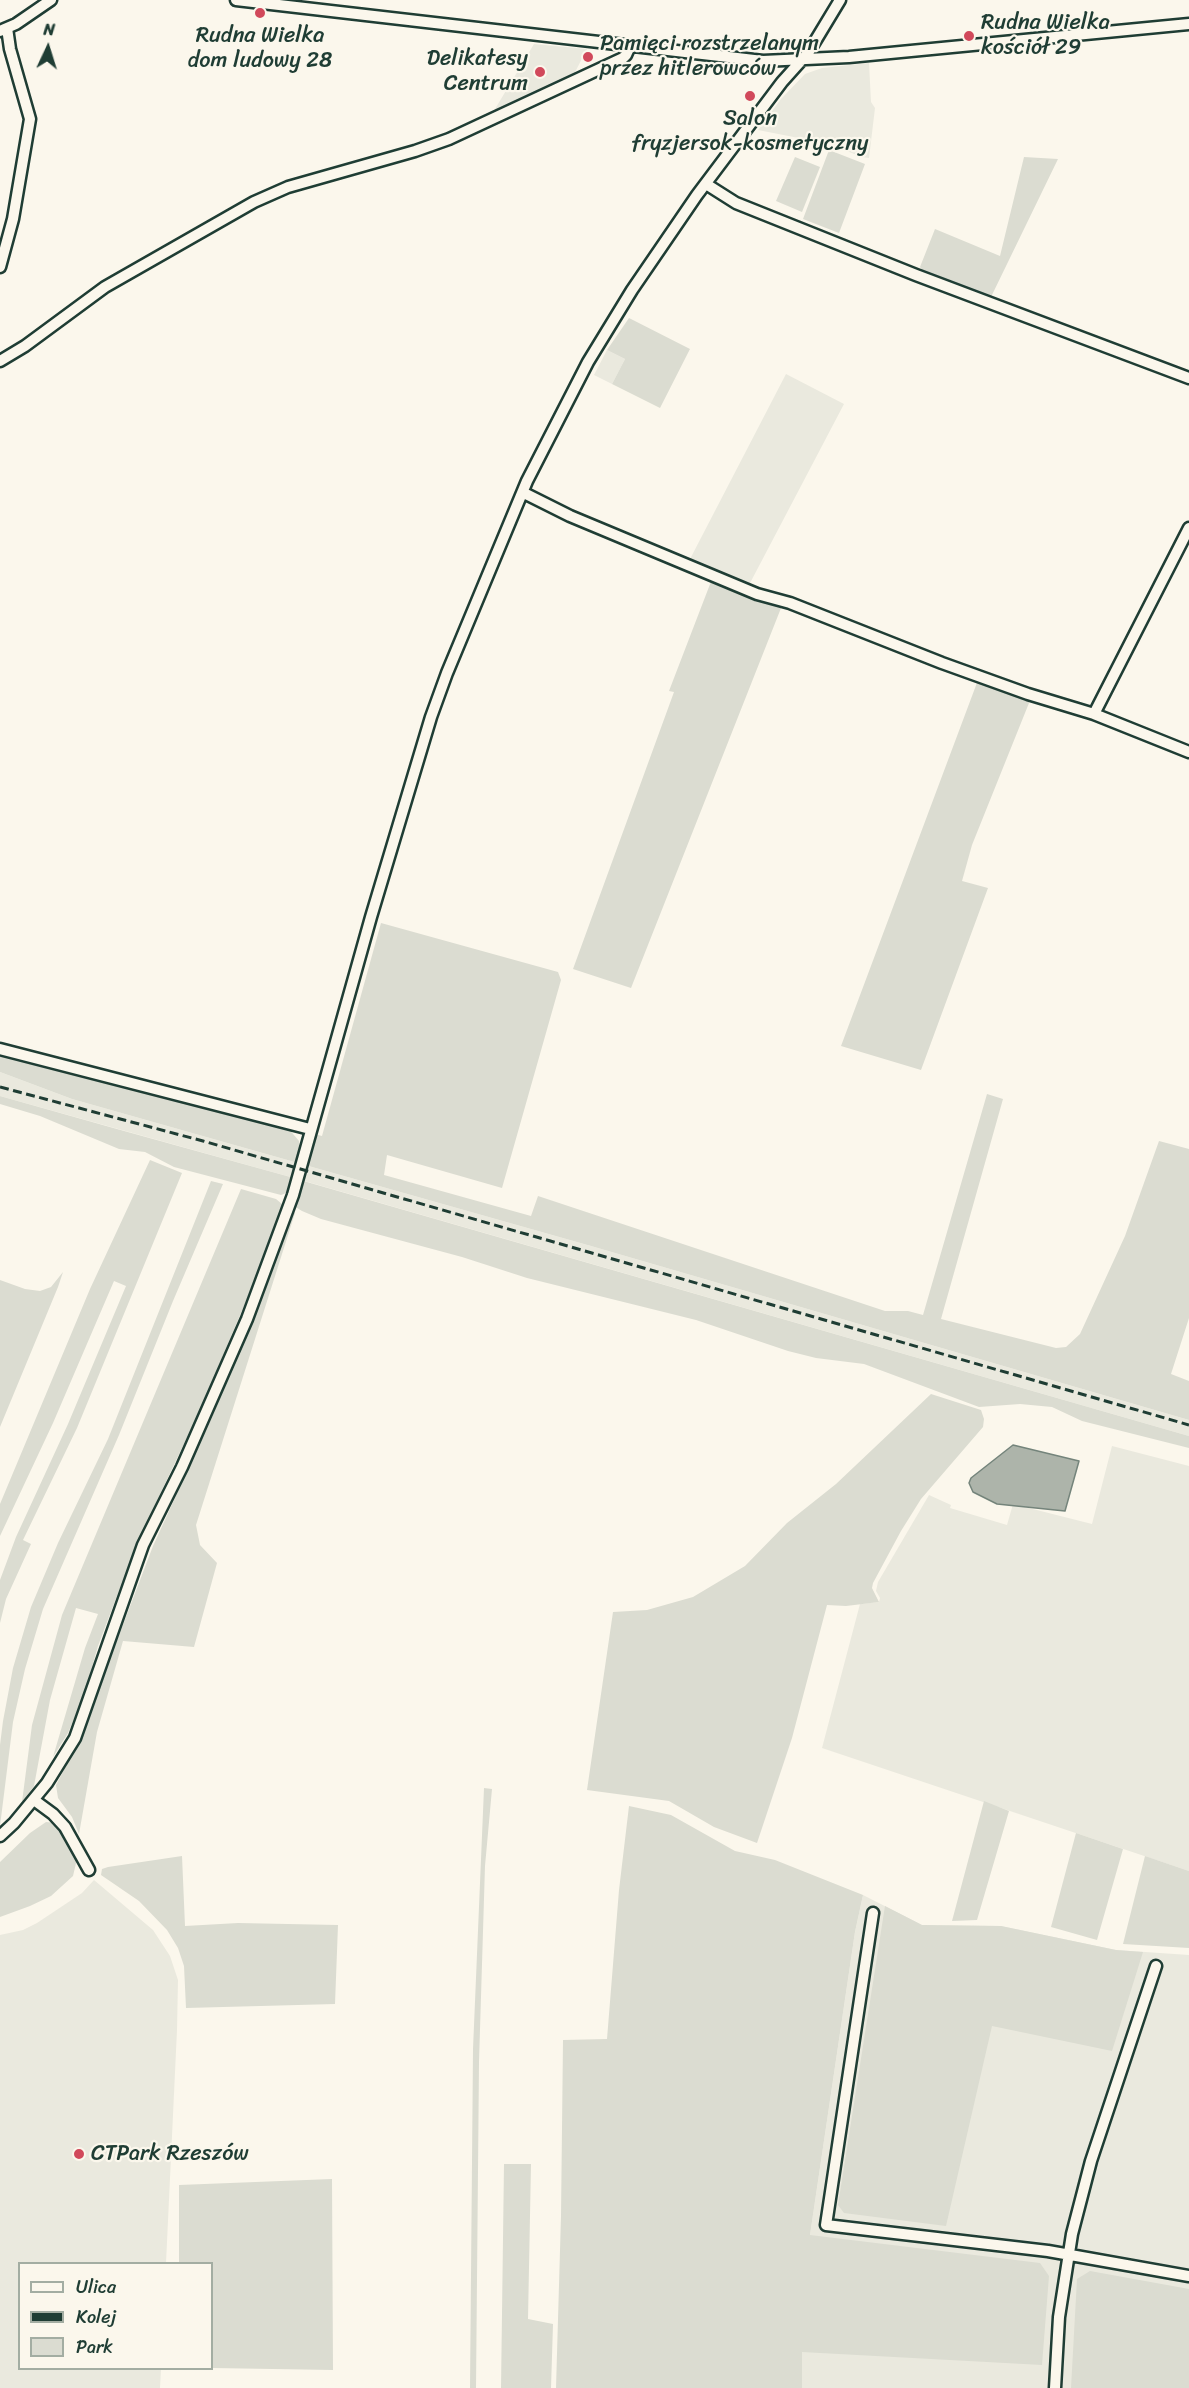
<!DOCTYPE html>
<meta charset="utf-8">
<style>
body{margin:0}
#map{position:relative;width:1189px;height:2388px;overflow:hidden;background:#fbf7ec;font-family:Sriracha,sans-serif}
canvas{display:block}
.legend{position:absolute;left:18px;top:2262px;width:195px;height:108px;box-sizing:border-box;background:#fbf7ec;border:2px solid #a3ada2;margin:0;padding:8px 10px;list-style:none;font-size:18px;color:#1f3d34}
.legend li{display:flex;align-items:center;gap:12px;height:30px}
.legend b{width:30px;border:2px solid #a3ada2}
.north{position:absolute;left:18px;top:18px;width:60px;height:60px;-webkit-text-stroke:4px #fbf7ec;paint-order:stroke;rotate:4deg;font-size:16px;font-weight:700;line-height:24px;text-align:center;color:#1f3d34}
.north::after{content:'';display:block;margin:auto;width:21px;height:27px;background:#1f3d34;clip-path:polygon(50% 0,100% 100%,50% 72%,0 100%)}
</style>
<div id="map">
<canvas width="1189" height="2388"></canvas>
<ul class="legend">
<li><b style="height:8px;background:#fbf7ec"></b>Ulica</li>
<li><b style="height:8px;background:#1f3d34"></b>Kolej</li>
<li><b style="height:16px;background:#dbdcd1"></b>Park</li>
</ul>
<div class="north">N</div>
</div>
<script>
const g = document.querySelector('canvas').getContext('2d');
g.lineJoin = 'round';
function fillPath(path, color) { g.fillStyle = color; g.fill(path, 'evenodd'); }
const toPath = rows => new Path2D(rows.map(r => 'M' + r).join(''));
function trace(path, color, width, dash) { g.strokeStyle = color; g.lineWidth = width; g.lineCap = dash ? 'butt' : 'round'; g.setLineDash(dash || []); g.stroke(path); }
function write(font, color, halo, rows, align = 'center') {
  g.font = font + ' Sriracha,sans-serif'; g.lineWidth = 4.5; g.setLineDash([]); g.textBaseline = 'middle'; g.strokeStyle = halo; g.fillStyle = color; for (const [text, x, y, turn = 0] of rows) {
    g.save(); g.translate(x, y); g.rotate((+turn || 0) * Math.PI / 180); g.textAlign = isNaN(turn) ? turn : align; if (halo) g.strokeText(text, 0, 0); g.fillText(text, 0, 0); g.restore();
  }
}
fillPath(toPath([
 [534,44,587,49,573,76,492,114],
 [869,63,871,102,875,108,869,158,862,157,829,144,758,130,781,99,805,74,822,68],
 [607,350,625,359,612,384,594,375],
 [786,374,844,404,749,585,689,561],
 [0,1072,72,1099,591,1246,1189,1420,1189,1436,294,1178,0,1096],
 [1112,1446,1189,1466,1189,1871,822,1748,860,1604,879,1602,880,1598,876,1591,878,1582,929,1495,951,1505,950,1508,1007,1525,1013,1504,1092,1524],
 [94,1880,153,1930,170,1956,178,1980,177,2030,166,2263,20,2264,20,2368,161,2369,160,2388,0,2388,0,1935,23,1930,37,1923,82,1893],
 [863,1895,922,1925,1001,1926,1116,1950,1189,1955,1189,2388,802,2388,801,2351,810,2235,855,1932]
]), '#eae9de');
fillPath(toPath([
 [829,150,865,164,839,233,803,219],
 [795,157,820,167,802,212,776,201],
 [1024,157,1058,159,991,297,923,271,920,267,935,229,1000,256],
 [629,318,690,349,660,408,612,384,625,359,607,350],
 [712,579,783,603,631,988,573,969,674,692,669,691],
 [978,680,1031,698,972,845,962,881,988,888,921,1070,841,1046],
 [381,923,558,972,561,980,502,1188,387,1155,384,1175,531,1216,538,1196,885,1311,908,1311,923,1315,987,1094,1003,1099,941,1319,1056,1348,1066,1347,1080,1334,1125,1236,1159,1141,1189,1149,1189,1318,1171,1374,1189,1381,1189,1420,591,1246,305,1165,314,1134,322,1136],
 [0,1054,288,1128,299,1141,300,1148,298,1163,72,1099,0,1072],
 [0,1096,117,1129,294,1178,289,1192,281,1195,174,1167,145,1152,119,1149,40,1116,0,1104],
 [150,1160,182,1173,77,1428,23,1540,31,1544,6,1599,0,1623,0,1580,16,1537,68,1424,126,1286,114,1281,53,1423,0,1536,0,1504,90,1289],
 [300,1180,1189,1436,1189,1448,1082,1421,1052,1407,1020,1404,979,1407,864,1364,816,1358,788,1351,696,1320,527,1278,462,1257,321,1219,302,1211,294,1206],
 [211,1181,223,1184,173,1301,119,1435,43,1609,25,1669,13,1722,0,1826,0,1745,3,1721,13,1668,31,1607,58,1543,108,1439],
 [241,1189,276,1199,282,1204,282,1209,246,1301,199,1412,145,1526,118,1593,98,1646,84,1695,68,1733,53,1757,85,1648,98,1614,76,1608,50,1700,34,1786,22,1802,32,1725,62,1615],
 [293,1211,295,1213,196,1525,200,1545,217,1563,194,1647,123,1641,97,1732,79,1834,72,1817,58,1798,56,1785,86,1728,113,1651,153,1546,212,1417],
 [63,1272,58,1287,0,1427,0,1280,25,1289,40,1291,51,1287],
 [931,1394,981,1410,984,1419,983,1427,921,1499,901,1531,873,1583,872,1588,879,1602,846,1606,827,1605,792,1738,757,1843,714,1827,669,1801,587,1790,613,1612,647,1610,693,1597,745,1566,787,1523,836,1484],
 [484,1788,492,1789,485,1866,479,2062,476,2388,470,2388,473,2049],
 [984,1801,1009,1811,977,1920,952,1921],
 [629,1806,671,1815,735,1851,775,1860,863,1895,855,1932,810,2235,1040,2263,1049,2276,1042,2365,802,2352,802,2388,556,2388,561,2216,563,2040,607,2039,619,1890],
 [46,1822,57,1823,77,1859,73,1876,51,1896,30,1906,0,1917,0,1862,30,1833],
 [1076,1833,1123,1849,1097,1940,1051,1927],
 [182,1856,185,1926,238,1923,338,1925,335,2004,186,2008,184,1966,178,1948,167,1930,139,1901,101,1875,102,1869,108,1867],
 [1145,1856,1189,1871,1189,1948,1123,1944],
 [885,1906,922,1925,1001,1926,1116,1950,1143,1952,1112,2051,992,2026,946,2226,844,2213,838,2205],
 [504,2164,531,2164,528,2319,553,2324,551,2388,501,2388],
 [332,2179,333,2370,212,2368,212,2264,179,2263,179,2185],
 [1090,2271,1189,2289,1189,2388,1071,2388,1077,2279]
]), '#dbdcd1');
const water = toPath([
 [1013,1445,1079,1461,1065,1511,997,1504,973,1492,969,1483,971,1478,1013,1445]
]);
fillPath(water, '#adb4aa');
trace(water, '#74847b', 1.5);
const minor = toPath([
 [236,0,763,61,849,57,1189,24],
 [0,31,16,24,51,0],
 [706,184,736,203,916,275,1189,378],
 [0,267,13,219,30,119,10,49,7,28],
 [0,361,25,346,105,287,254,202,288,187,415,151,449,139,623,58,626,55,630,46],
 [524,493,570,516,757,594,790,603,942,663,1028,694,1094,714,1189,752],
 [1094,714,1189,528],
 [0,1049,310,1129],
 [34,1800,53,1814,65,1827,89,1870],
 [0,1836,14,1823,47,1783,75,1738,143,1545,182,1467,247,1319,293,1195,371,917,431,717,447,673,527,481,588,362,632,290,697,195,782,82,808,53,840,0],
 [873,1913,826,2225,1048,2251,1189,2276],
 [1055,2388,1059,2317,1072,2234,1091,2161,1156,1966]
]);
trace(minor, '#1f3d34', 15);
trace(minor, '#fbf7ec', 10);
trace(toPath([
 [0,1087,203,1141,1189,1425]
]), '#1f3d34', 3, [9, 4.5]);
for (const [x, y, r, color] of [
 [260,13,6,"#d1495b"],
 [969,36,6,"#d1495b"],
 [588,57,6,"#d1495b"],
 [540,72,6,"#d1495b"],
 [750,96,6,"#d1495b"],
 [79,2154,6,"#d1495b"]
]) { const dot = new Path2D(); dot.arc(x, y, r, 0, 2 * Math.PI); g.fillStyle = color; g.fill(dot); trace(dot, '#fbf7ec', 2); }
write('22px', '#1f3d34', '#fbf7ec', [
 ["Rudna Wielka",981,23],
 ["kościół 29",981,48],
 ["Rudna Wielka",260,36,"center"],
 ["dom ludowy 28",260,61,"center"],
 ["Pamięci rozstrzelanym",600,44],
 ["przez hitlerowców",600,69],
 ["Delikatesy",528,59,"right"],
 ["Centrum",528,84,"right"],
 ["Salon",750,119,"center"],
 ["fryzjersok-kosmetyczny",750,144,"center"],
 ["CTPark Rzeszów",91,2154]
], 'left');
</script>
